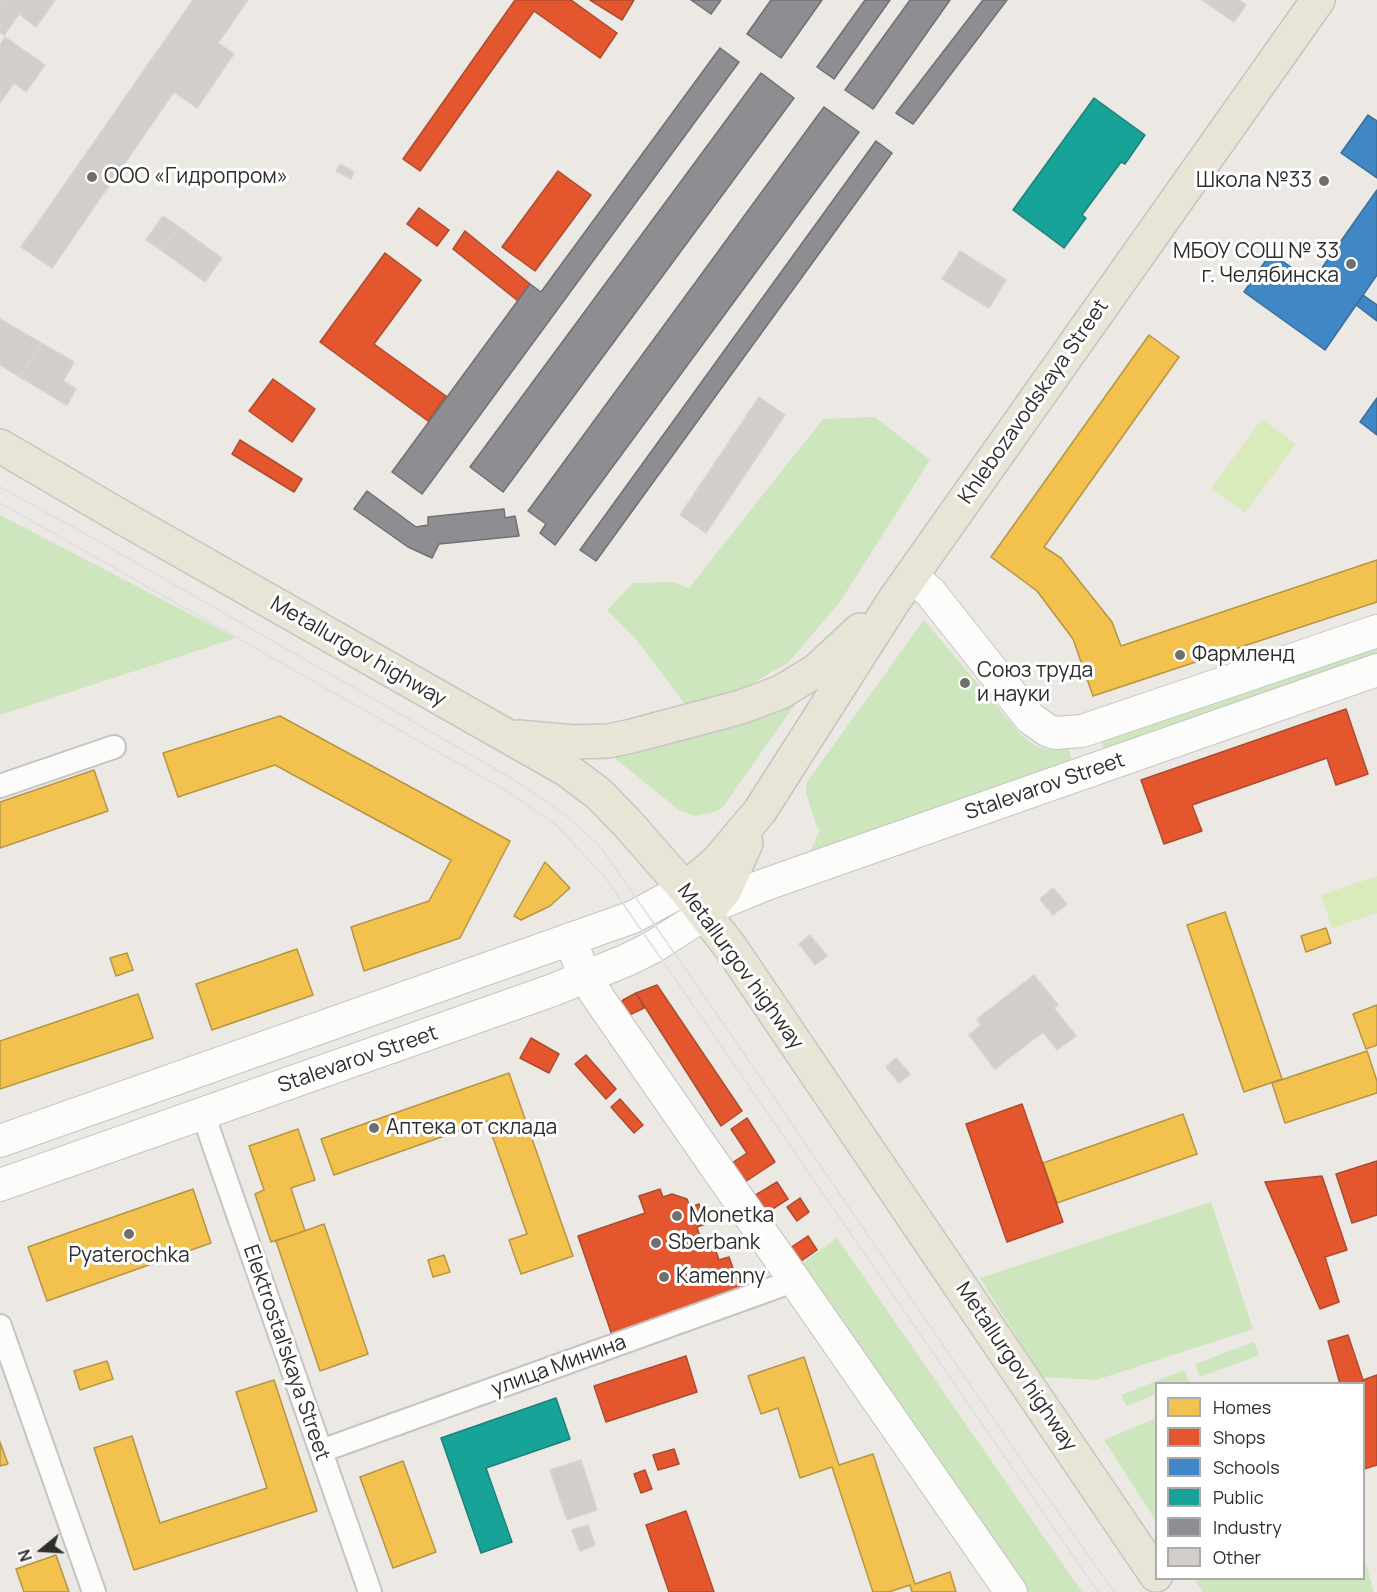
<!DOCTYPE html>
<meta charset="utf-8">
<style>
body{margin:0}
#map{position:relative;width:1377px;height:1592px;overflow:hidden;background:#ece8e4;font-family:Manrope,sans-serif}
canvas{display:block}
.legend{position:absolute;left:1155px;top:1382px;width:210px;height:198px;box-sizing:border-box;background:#fff;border:2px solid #ababab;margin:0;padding:8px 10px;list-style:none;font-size:18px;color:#2e2e2e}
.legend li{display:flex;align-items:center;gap:12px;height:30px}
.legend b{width:30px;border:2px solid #ababab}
.north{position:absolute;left:12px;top:1520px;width:60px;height:60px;-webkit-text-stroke:4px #fff;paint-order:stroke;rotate:252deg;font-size:16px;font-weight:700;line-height:24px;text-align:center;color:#2e2e2e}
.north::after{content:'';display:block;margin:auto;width:21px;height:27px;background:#2e2e2e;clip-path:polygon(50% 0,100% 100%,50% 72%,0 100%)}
</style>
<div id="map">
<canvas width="1377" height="1592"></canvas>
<ul class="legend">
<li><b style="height:16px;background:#f2c14e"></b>Homes</li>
<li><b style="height:16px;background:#e4572e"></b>Shops</li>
<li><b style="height:16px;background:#3f88c5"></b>Schools</li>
<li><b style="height:16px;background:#17a398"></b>Public</li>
<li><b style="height:16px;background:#8d8d92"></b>Industry</li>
<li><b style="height:16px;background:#d1cecb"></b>Other</li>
</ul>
<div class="north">N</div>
</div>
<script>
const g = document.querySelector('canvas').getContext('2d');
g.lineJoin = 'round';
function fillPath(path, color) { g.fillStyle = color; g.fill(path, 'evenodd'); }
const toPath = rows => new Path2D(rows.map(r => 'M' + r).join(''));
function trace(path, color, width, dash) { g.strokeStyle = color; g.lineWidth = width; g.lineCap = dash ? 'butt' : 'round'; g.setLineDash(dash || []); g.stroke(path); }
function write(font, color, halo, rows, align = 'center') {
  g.font = font + ' Manrope,sans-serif'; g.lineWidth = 6; g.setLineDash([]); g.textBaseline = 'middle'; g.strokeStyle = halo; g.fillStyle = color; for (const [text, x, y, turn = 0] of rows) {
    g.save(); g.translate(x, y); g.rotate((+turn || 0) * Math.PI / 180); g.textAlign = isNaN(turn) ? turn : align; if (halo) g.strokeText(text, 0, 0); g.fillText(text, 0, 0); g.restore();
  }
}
fillPath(toPath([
 [875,417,930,460,840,602,788,663,744,688,688,708,635,638,607,610,633,583,673,582,689,588,823,419],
 [0,515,236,638,0,715],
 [924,620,1022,736,1035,745,1049,750,1068,744,1073,768,806,860,820,830,817,827,806,793,806,783],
 [1377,639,1377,661,1104,750,1099,737],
 [808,686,723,807,715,812,695,816,679,810,612,756,674,743,772,712],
 [1211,1202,1253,1329,1096,1380,1042,1377,980,1278],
 [837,1238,1082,1592,1016,1592,793,1270],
 [1254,1342,1259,1355,1200,1377,1195,1364],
 [1184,1370,1189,1382,1184,1383,1156,1384,1156,1394,1126,1406,1121,1395],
 [1156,1418,1156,1521,1104,1440],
 [1364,1558,1374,1592,1203,1592,1194,1579,1364,1578]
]), '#cee6be');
fillPath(toPath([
 [1262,419,1296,444,1245,513,1211,488],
 [1377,876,1377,913,1332,928,1321,895]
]), '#d9eabb');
const homes = toPath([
 [1149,335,1179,357,1044,547,1061,558,1112,622,1121,646,1377,560,1377,602,1093,696,1073,639,1037,591,991,557,1149,335],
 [280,716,510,841,460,938,364,971,351,927,429,901,451,860,275,765,178,797,163,753,280,716],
 [94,770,108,811,0,848,0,802,94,770],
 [545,862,570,888,550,906,521,920,514,916,545,862],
 [1225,912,1282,1079,1244,1092,1187,925,1225,912],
 [1326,928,1331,943,1306,952,1301,936,1326,928],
 [297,949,313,995,212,1030,196,984,297,949],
 [127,953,133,970,116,976,110,958,127,953],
 [138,994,153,1038,0,1089,0,1041,138,994],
 [1377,1005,1377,1045,1366,1049,1353,1014,1377,1005],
 [1367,1051,1377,1081,1377,1093,1285,1123,1272,1083,1367,1051],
 [509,1073,573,1256,521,1274,509,1240,527,1234,487,1121,334,1175,321,1139,509,1073],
 [1183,1114,1197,1154,1057,1203,1043,1163,1183,1114],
 [298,1129,315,1180,291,1188,305,1231,271,1242,255,1194,264,1190,249,1146,298,1129],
 [193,1189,211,1243,47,1301,28,1247,193,1189],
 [324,1224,368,1354,320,1371,276,1241,324,1224],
 [444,1255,450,1272,433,1277,428,1260,444,1255],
 [804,1357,839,1465,873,1454,915,1584,950,1572,956,1592,912,1592,910,1585,889,1592,873,1592,832,1467,800,1478,778,1408,761,1414,748,1376,804,1357],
 [107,1361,113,1379,80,1390,74,1371,107,1361],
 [274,1380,317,1511,134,1570,94,1448,132,1436,160,1523,267,1488,236,1392,274,1380],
 [0,1442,8,1464,0,1466,0,1442],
 [403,1461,436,1552,393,1568,360,1477,403,1461],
 [56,1555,69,1592,24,1592,16,1569,56,1555]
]);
fillPath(homes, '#f2c14e');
trace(homes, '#b79544', 1.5);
const shops = toPath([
 [515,0,571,0,617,33,600,58,534,11,420,171,403,159,515,0],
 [590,0,634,0,622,20,590,0],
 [558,171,591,195,535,271,502,247,558,171],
 [419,208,449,230,437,246,407,224,419,208],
 [465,231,530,284,518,301,453,249,465,231],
 [385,253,421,280,374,344,446,396,428,421,320,342,385,253],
 [273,379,315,409,292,442,249,411,273,379],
 [240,440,302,479,294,492,232,454,240,440],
 [1346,709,1368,774,1336,785,1327,758,1192,805,1202,831,1164,844,1141,780,1346,709],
 [657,985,742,1111,721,1126,636,993,657,985],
 [636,993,644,1008,623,1018,620,1005,623,1000,636,993],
 [531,1038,559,1054,549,1073,520,1058,531,1038],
 [586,1055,616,1089,606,1099,575,1064,586,1055],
 [620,1099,643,1125,634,1133,611,1107,620,1099],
 [1022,1104,1063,1222,1007,1242,966,1124,1022,1104],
 [747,1118,775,1162,742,1184,729,1165,747,1153,731,1129,747,1118],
 [1377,1161,1377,1215,1352,1223,1336,1174,1377,1161],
 [1322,1176,1347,1250,1325,1257,1339,1302,1320,1309,1265,1182,1322,1176],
 [777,1182,788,1199,760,1217,749,1199,777,1182],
 [660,1189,663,1197,672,1194,687,1199,690,1207,699,1204,706,1224,697,1227,703,1247,713,1243,719,1260,729,1257,742,1294,613,1338,578,1236,645,1213,639,1196,660,1189],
 [800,1198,809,1212,797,1221,787,1207,800,1198],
 [808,1236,817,1250,797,1264,787,1250,808,1236],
 [1348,1335,1363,1380,1377,1375,1377,1465,1364,1469,1364,1384,1340,1384,1328,1341,1348,1335],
 [686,1356,697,1392,606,1422,594,1386,686,1356],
 [674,1449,679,1464,658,1470,653,1455,674,1449],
 [645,1470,652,1489,641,1493,634,1474,645,1470],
 [686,1511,714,1592,669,1592,646,1525,686,1511]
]);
fillPath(shops, '#e4572e');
trace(shops, '#ad4b2e', 1.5);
const schools = toPath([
 [1368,115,1377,121,1377,178,1341,153,1368,115],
 [1377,190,1377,275,1325,350,1244,292,1271,253,1312,282,1377,190],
 [1363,295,1377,305,1377,321,1356,305,1363,295],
 [1377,398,1377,435,1360,422,1377,398]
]);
fillPath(schools, '#3f88c5');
trace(schools, '#3a6d98', 1.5);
const public = toPath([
 [1094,98,1145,135,1125,164,1121,162,1082,215,1086,218,1064,248,1013,210,1094,98],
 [556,1398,570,1439,486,1468,512,1542,481,1553,441,1438,556,1398]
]);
fillPath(public, '#17a398');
trace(public, '#1e8078', 1.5);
const industry = toPath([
 [691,0,721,0,711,14,691,0],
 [771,0,822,0,781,58,747,34,771,0],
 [865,0,890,0,834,79,817,67,865,0],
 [910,0,950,0,873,109,845,90,910,0],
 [983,0,1007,0,913,124,896,113,983,0],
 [720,48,739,62,422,494,392,472,530,284,541,292,720,48],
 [761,73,794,98,503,492,470,467,761,73],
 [824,107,859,132,555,545,540,533,546,524,528,511,824,107],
 [876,141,892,153,596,561,580,550,876,141],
 [367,491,416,527,428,525,428,517,504,509,505,518,515,516,519,536,439,544,432,558,408,547,354,509,367,491]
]);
fillPath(industry, '#8d8d92');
trace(industry, '#707074', 1.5);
const building = toPath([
 [0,0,55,0,36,27,19,14,4,35,0,32,0,0],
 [193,0,248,0,218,43,234,54,197,108,174,92,52,268,21,247,193,0],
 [1202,0,1239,0,1246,5,1234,22,1202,0],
 [5,37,45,65,26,92,14,83,0,103,0,45,5,37],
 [340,164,354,172,351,179,336,171,340,164],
 [163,216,179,227,162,251,146,240,163,216],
 [179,227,222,258,205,282,162,251,179,227],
 [960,251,1006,280,989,308,942,279,960,251],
 [0,319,41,343,20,377,0,365,0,319],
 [41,343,74,362,63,381,76,389,67,405,20,377,41,343],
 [759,397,785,415,706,533,680,515,759,397],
 [1053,888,1067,904,1053,915,1040,899,1053,888],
 [810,935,827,956,815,965,799,944,810,935],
 [1034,975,1058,1005,1054,1008,1076,1036,1057,1050,1043,1032,995,1069,969,1035,981,1025,977,1019,1034,975],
 [896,1058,910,1074,899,1083,886,1067,896,1058],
 [581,1460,597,1510,567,1520,550,1470,581,1460],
 [588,1525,595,1545,580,1551,572,1530,588,1525]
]);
fillPath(building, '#d1cecb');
trace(building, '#d7d4d0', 1.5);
const street = toPath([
 [0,786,114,747],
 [203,1114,370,1592],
 [0,1326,94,1592],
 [321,1451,796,1280]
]);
const secondary = toPath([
 [911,576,930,592,1030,718,1047,730,1055,733,1082,731,1377,631],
 [713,906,764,885,1377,670],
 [570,939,585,977,600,1000,1011,1592],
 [0,1141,633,917,685,889],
 [0,1185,553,990,627,960,653,947,706,913]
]);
const primary = toPath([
 [0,446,125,519,567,770,599,794,628,824,685,889,731,948,1156,1575],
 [518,737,573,742,608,741,632,736,741,707,781,692,817,670,860,630],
 [685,889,717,862,760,811,895,599,1318,0],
 [706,913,725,890,746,843]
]);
trace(street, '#c5c4c5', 26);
trace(secondary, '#c5c4c5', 34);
trace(primary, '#c6c5c4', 36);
trace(street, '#fcfcfb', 22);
trace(secondary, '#fcfcfb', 32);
trace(primary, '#e8e4d6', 33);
trace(toPath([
 [0,487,102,543,513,779,564,814,599,845,721,1020,1018,1455,1114,1592],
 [0,503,505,790,555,824,604,876,1098,1592]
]), '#dfdfe1', 1.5);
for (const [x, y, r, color] of [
 [92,177,6,"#706f6e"],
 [1324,181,6,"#706f6e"],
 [1351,264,6,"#706f6e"],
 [1180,655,6,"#706f6e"],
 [965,683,6,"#706f6e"],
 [374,1128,6,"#706f6e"],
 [677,1216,6,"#706f6e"],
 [129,1234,6,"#706f6e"],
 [656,1243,6,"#706f6e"],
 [664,1277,6,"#706f6e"]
]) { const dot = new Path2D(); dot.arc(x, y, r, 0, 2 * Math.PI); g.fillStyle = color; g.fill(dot); trace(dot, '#fff', 2); }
write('21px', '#2e2e2e', '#fff', [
 ["ООО «Гидропром»",104,177],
 ["Школа №33",1312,181,"right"],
 ["МБОУ СОШ № 33",1339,252,"right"],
 ["г. Челябинска",1339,276,"right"],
 ["Фармленд",1192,655],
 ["Союз труда",977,671],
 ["и науки",977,695],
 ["Аптека от склада",386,1128],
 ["Monetka",689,1216],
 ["Sberbank",668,1243],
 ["Pyaterochka",129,1256,"center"],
 ["Kamenny",676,1277]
], 'left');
write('21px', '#2e2e2e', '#fff', [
 ["Khlebozavodskaya Street",1034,402,-55],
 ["Metallurgov highway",358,652,30],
 ["Stalevarov Street",1045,787,-19],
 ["Metallurgov highway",740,967,54],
 ["Stalevarov Street",358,1060,-19],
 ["Elektrostal'skaya Street",286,1353,71],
 ["улица Минина",559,1366,-20],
 ["Metallurgov highway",1016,1367,56]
]);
</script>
